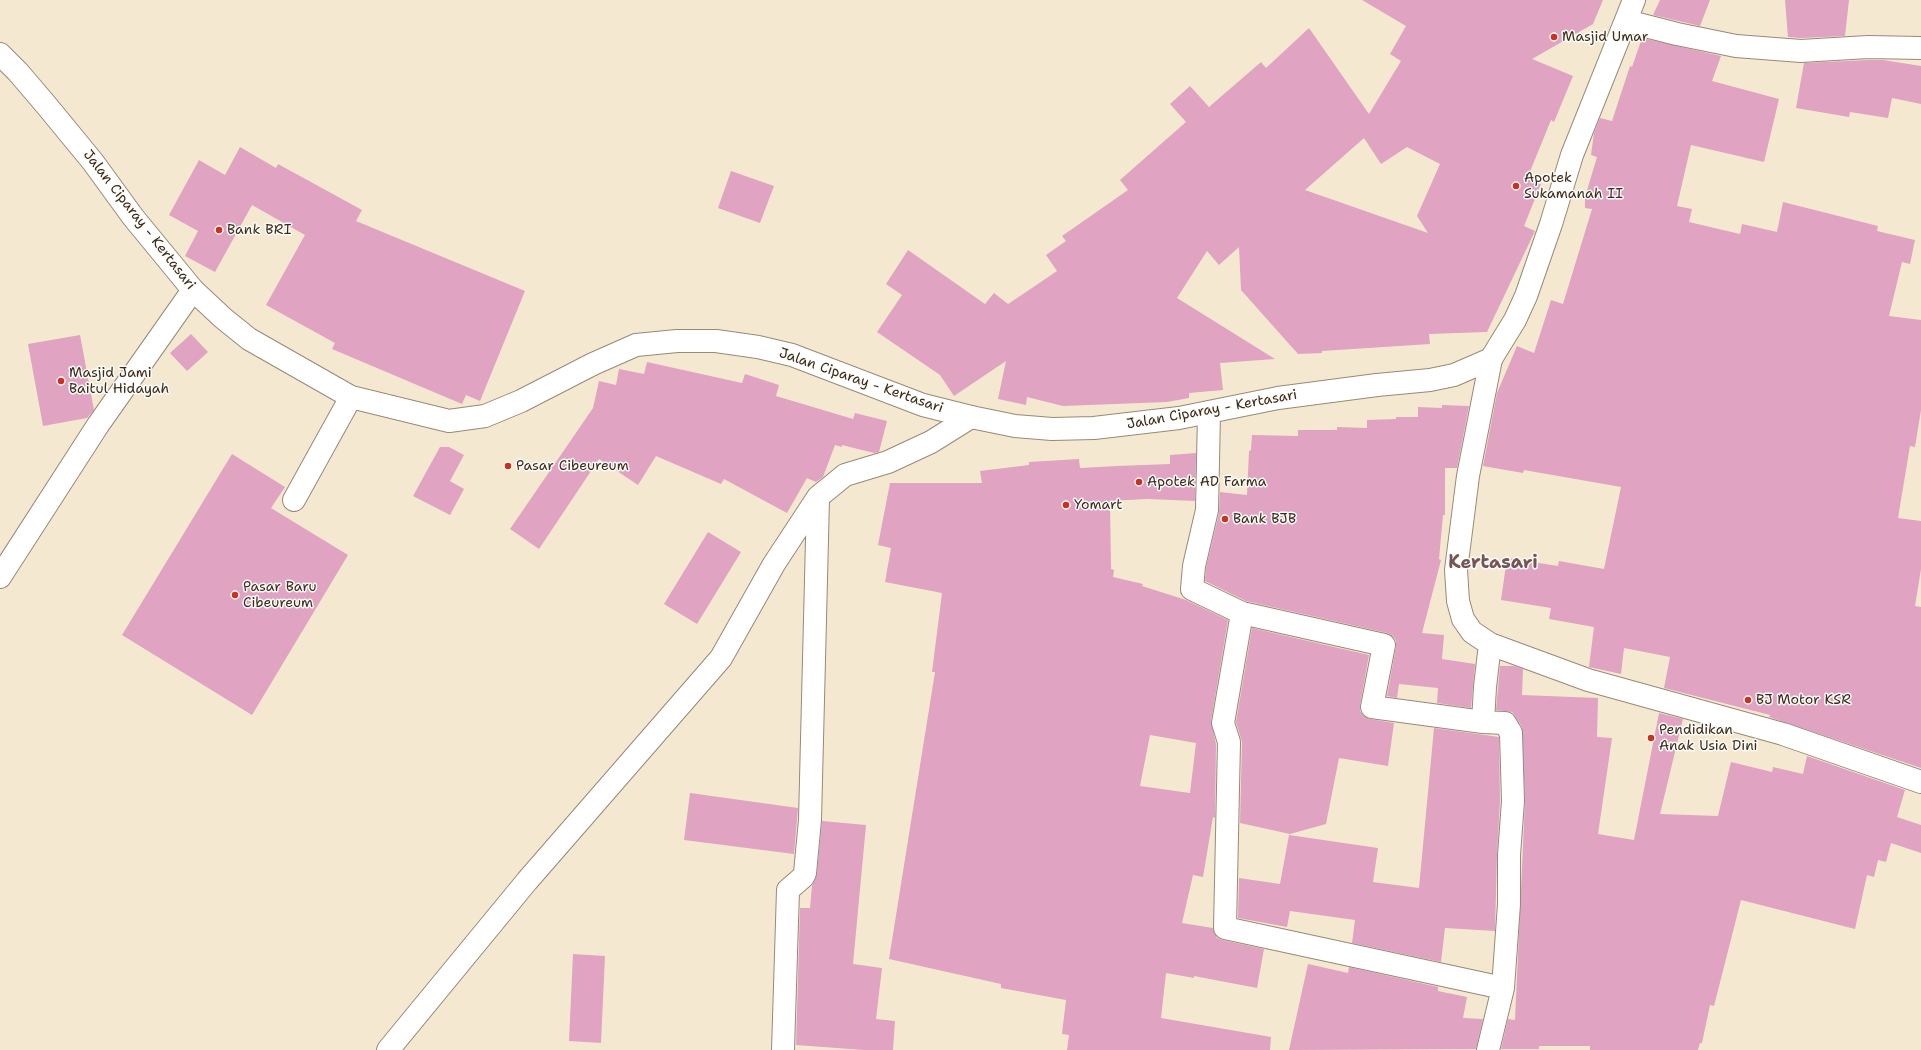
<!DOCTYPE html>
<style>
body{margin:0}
canvas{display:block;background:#f5e8d1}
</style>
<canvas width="1921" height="1050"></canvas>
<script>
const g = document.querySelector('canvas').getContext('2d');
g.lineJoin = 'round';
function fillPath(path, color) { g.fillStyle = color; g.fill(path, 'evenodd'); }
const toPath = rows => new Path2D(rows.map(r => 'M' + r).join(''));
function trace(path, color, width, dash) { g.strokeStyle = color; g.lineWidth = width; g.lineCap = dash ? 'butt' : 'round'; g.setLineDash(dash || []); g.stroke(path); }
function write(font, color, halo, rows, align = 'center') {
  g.font = font + ' "Shantell Sans",sans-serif'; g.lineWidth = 3; g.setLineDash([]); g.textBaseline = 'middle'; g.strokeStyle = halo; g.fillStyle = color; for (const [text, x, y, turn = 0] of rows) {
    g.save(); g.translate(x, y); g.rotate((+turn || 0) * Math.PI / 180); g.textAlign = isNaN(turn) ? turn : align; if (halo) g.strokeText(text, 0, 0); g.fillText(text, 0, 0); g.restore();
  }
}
fillPath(toPath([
 [1362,0,1603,0,1593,24,1532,59,1573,76,1554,122,1551,120,1527,179,1541,184,1524,226,1535,231,1487,332,1429,334,1430,344,1322,351,1322,353,1298,354,1241,290,1239,247,1219,265,1207,251,1177,298,1275,359,1220,363,1223,390,1189,393,1189,398,1167,402,1063,406,1027,397,1026,405,998,399,1006,361,954,396,940,375,877,332,902,295,886,284,908,250,985,304,994,293,1008,304,1032,288,1057,271,1046,255,1066,241,1062,236,1128,190,1120,180,1186,122,1170,104,1190,86,1209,107,1261,62,1266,68,1309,28,1369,114,1401,61,1390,54,1406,26],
 [1364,138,1381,164,1407,147,1440,164,1417,216,1428,233,1305,190],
 [1660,0,1710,0,1700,26,1653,15],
 [1785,0,1849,0,1845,36,1801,38,1788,37],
 [1642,38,1721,56,1712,81,1779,99,1764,162,1691,145,1677,206,1692,209,1689,222,1740,234,1742,224,1777,232,1783,202,1878,226,1877,231,1915,240,1910,264,1902,262,1889,316,1921,320,1921,410,1915,447,1910,446,1898,518,1921,521,1921,569,1915,606,1921,607,1921,768,1769,717,1770,715,1664,688,1670,657,1624,648,1621,674,1589,667,1594,627,1549,619,1551,608,1501,600,1507,558,1558,566,1559,561,1604,569,1621,487,1524,470,1523,473,1483,466,1497,393,1517,346,1534,353,1551,300,1563,304,1592,209,1585,208,1585,197,1597,157,1591,155,1594,133,1600,118,1612,121,1630,66,1632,67],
 [1868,60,1883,60,1921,66,1921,104,1892,98,1888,118,1850,112,1849,117,1796,108,1804,63],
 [240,147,276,168,278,164,362,210,356,221,525,291,480,401,466,395,462,404,332,349,335,343,266,305,305,235,252,205,215,272,185,256,198,231,169,215,199,160,225,175],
 [731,171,774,186,760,223,718,208],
 [191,334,208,352,187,371,170,353],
 [80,335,94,410,87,418,43,426,28,344],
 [647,362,742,383,745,374,779,385,776,396,853,419,855,413,887,421,879,452,874,453,842,445,842,447,835,445,823,477,816,482,807,478,787,513,724,479,721,484,656,456,638,485,599,459,539,549,510,529,593,408,599,381,616,385,619,369,644,374],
 [1442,405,1469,406,1457,468,1445,468,1445,515,1443,515,1439,559,1441,560,1422,633,1444,635,1442,659,1475,664,1471,708,1437,703,1438,688,1399,684,1397,698,1387,696,1396,647,1396,641,1393,636,1387,633,1246,601,1205,581,1206,568,1219,513,1220,492,1247,495,1249,451,1251,450,1252,435,1298,436,1298,430,1337,430,1337,427,1367,428,1367,420,1396,419,1396,417,1418,417,1418,407,1442,408],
 [440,447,449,447,464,455,450,481,464,489,450,515,413,496],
 [1196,453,1195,501,1147,499,1110,501,1111,569,1114,570,1113,577,1143,584,1142,586,1186,600,1228,620,1211,721,1216,744,1215,818,1213,817,1203,877,1193,875,1182,923,1213,928,1217,938,1222,940,1264,949,1257,988,1194,976,1194,978,1166,973,1161,1018,1271,1037,1270,1050,1067,1050,1069,1035,1062,1034,1066,1000,1001,988,1001,984,889,959,935,672,932,672,942,593,885,582,891,548,878,545,890,483,982,483,980,471,1029,465,1029,462,1079,459,1080,468,1117,466,1170,464,1170,455],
 [1150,735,1196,743,1190,793,1140,786],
 [232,454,285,487,271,508,348,555,252,715,122,635],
 [708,532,741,552,697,624,664,604],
 [1252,628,1369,655,1360,705,1360,711,1364,716,1370,719,1394,723,1388,766,1339,758,1326,824,1290,834,1240,823,1242,742,1236,722],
 [1500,666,1514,666,1523,669,1522,695,1598,698,1597,737,1612,738,1598,834,1634,840,1659,713,1683,719,1660,814,1718,816,1731,762,1772,772,1773,767,1803,774,1807,756,1905,790,1897,817,1921,825,1921,853,1891,843,1886,862,1878,860,1874,877,1867,875,1855,929,1741,900,1714,1006,1710,1005,1702,1043,1700,1043,1698,1050,1590,1050,1590,1046,1539,1046,1539,1049,1501,1049,1508,1019,1515,1020,1525,801,1522,727,1512,712,1496,710],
 [1434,728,1499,737,1500,801,1497,854,1495,931,1445,928,1441,962,1352,943,1355,920,1290,911,1287,927,1238,918,1239,878,1280,884,1289,835,1378,848,1373,882,1419,888],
 [690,793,798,808,794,854,684,840],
 [822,821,866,825,853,964,882,968,876,1019,895,1021,893,1050,864,1050,796,1045,800,908,810,908,812,886,817,874],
 [573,954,605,956,601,1043,569,1041],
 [1308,964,1348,973,1349,967,1438,987,1438,991,1467,997,1463,1018,1483,1019,1476,1049,1289,1050]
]), '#e0a3c2');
const minor = toPath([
 [1626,21,1677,34,1736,46,1801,51,1868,47,1921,48],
 [1491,359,1468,476,1456,570,1458,601,1463,619,1472,632,1490,644,1588,680,1783,734,1921,782],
 [1209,413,1207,510,1194,566,1192,589,1242,613],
 [294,500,351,397],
 [0,577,98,425,193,290],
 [1483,722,1372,707,1384,645,1242,613,1223,723,1229,742,1225,928,1503,988],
 [388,1050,527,881,721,658,774,564,818,497,845,475,888,462,931,442,971,417],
 [783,1050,788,890,803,877,805,873,810,820,818,499],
 [1488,1050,1503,988,1509,904,1509,855,1513,801,1511,733,1505,723,1483,722,1485,687,1490,644]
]);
const major = toPath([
 [0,54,18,72,47,106,93,162,133,217,193,290,223,318,249,339,351,397,449,421,485,416,521,401,593,364,636,345,677,341,716,341,758,347,792,355,923,405,971,417,1015,426,1052,429,1094,428,1179,418,1278,398,1377,385,1430,380,1454,375,1491,359,1515,320,1526,296,1551,224,1572,155,1634,0]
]);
trace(minor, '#988978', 24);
trace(major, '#988978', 24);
trace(minor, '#fff', 22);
trace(major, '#fff', 22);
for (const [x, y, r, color] of [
 [1554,37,4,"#c8321e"],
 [1516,186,4,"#c8321e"],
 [219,230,4,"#c8321e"],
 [61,381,4,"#c8321e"],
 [508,466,4,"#c8321e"],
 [1139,482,4,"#c8321e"],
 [1066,505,4,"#c8321e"],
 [1225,519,4,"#c8321e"],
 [235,595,4,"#c8321e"],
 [1748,700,4,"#c8321e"],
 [1651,738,4,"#c8321e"]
]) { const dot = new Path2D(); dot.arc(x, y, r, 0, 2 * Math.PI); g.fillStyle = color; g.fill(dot); trace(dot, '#fdfcf7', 1.5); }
write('14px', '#3b2a1e', '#fdfcf7', [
 ["Masjid Umar",1562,37],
 ["Apotek",1524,178],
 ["Sukamanah II",1524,194],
 ["Bank BRI",227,230],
 ["Masjid Jami",69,373],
 ["Baitul Hidayah",69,389],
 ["Pasar Cibeureum",516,466],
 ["Apotek AD Farma",1147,482],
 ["Yomart",1074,505],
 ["Bank BJB",1233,519],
 ["Pasar Baru",243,587],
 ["Cibeureum",243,603],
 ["BJ Motor KSR",1756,700],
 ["Pendidikan",1659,730],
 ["Anak Usia Dini",1659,746]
], 'left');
write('14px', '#3b2a1e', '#fdfcf7', [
 ["Jalan Ciparay - Kertasari",139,220,52],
 ["Jalan Ciparay - Kertasari",861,381,19],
 ["Jalan Ciparay - Kertasari",1212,410,-10]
]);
write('bold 18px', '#755457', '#fdfcf7', [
 ["Kertasari",1493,563]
]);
</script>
